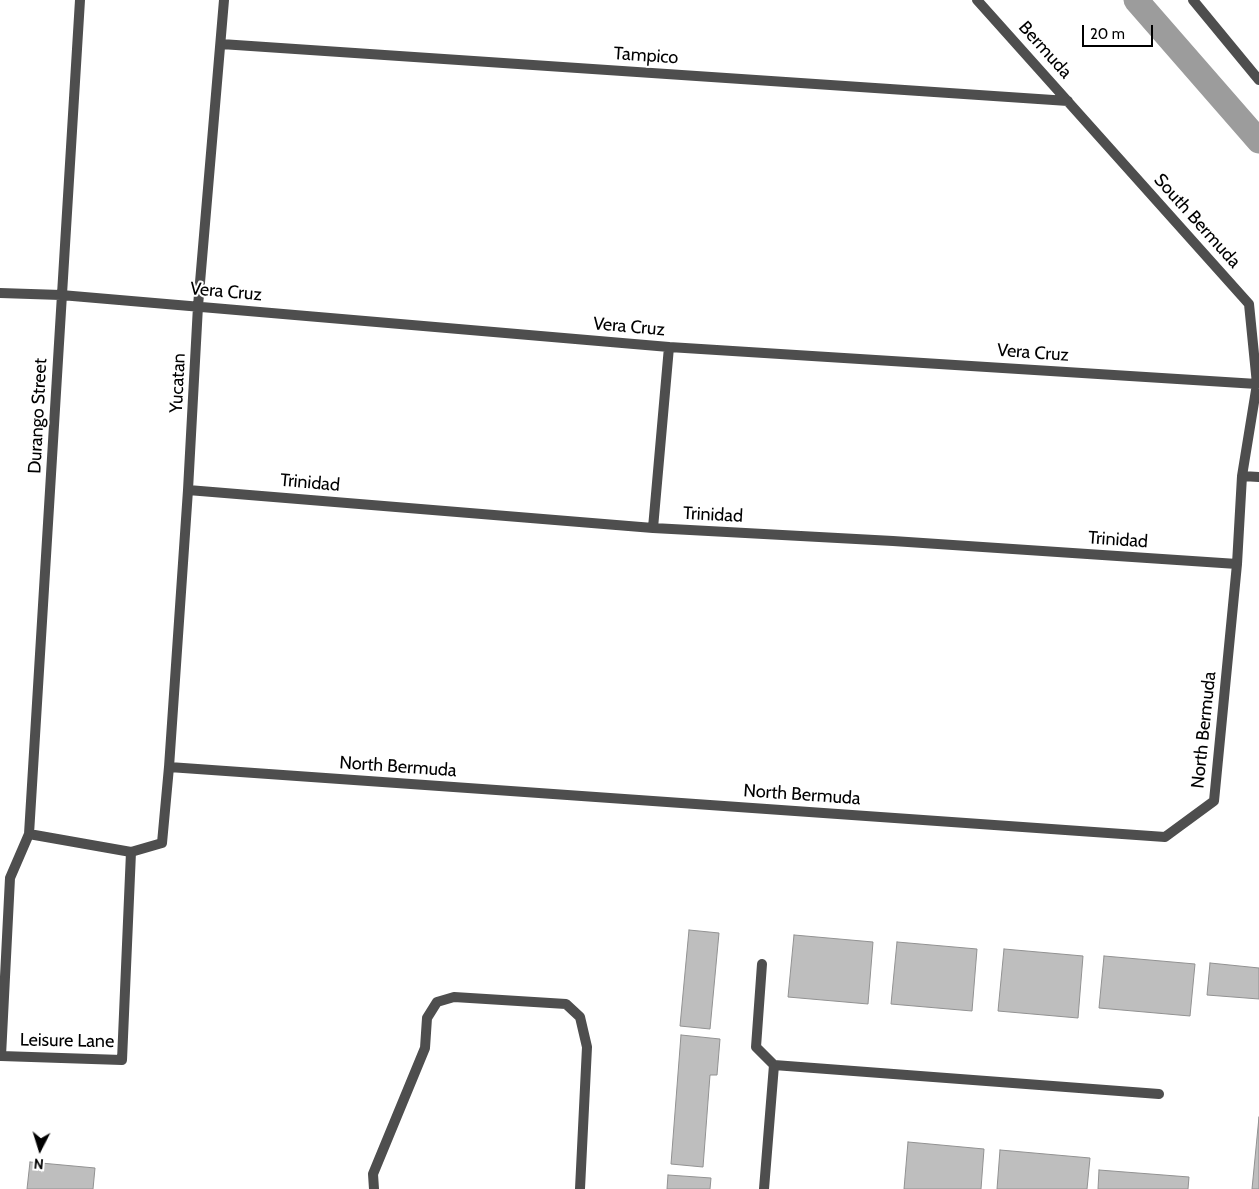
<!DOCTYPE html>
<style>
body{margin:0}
#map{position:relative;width:1259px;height:1189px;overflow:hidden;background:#fff;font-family:Cabin,sans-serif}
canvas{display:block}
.north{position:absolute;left:15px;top:1124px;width:50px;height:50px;-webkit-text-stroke:4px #fff;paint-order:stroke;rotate:185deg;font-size:14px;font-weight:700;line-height:20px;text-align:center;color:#000}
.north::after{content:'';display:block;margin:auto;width:18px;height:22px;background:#000;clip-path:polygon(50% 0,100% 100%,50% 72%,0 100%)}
.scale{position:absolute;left:1082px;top:25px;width:71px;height:22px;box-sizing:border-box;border:2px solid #000;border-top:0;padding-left:6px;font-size:15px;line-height:18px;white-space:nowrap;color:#000;-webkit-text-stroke:4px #fff;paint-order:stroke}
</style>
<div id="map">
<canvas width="1259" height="1189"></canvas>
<div class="north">N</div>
<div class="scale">20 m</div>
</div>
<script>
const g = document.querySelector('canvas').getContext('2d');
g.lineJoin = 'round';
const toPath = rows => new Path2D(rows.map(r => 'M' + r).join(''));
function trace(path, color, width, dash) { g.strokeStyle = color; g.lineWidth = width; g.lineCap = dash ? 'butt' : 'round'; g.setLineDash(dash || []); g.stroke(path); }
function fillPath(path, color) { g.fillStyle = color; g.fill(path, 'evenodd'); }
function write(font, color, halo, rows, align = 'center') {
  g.font = font + ' Cabin,sans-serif'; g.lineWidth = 4; g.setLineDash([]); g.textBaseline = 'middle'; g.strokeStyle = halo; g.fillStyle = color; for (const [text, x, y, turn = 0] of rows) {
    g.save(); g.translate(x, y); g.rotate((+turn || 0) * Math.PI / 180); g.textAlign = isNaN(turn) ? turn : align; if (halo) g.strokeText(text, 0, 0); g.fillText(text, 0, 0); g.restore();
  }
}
trace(toPath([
 [1136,0,1259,141]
]), '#9c9c9c', 25);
const building = toPath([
 [689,930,719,933,710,1029,680,1026,689,930],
 [794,935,873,942,868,1004,788,997,794,935],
 [897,942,977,949,972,1011,891,1004,897,942],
 [1004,949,1083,956,1078,1018,998,1011,1004,949],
 [1104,956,1195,964,1190,1016,1099,1008,1104,956],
 [1210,963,1259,968,1259,999,1207,995,1210,963],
 [681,1035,720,1039,717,1075,710,1075,703,1167,671,1164,681,1035],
 [1259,1117,1259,1189,1252,1189,1259,1117],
 [908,1142,984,1149,981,1189,904,1189,908,1142],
 [1000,1150,1090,1158,1087,1189,997,1189,1000,1150],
 [30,1162,95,1168,93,1189,27,1189,30,1162],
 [1099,1170,1189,1177,1188,1189,1098,1189,1099,1170],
 [668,1175,711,1178,710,1189,667,1189,668,1175]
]);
fillPath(building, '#bebebe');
trace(building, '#929292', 1);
trace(toPath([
 [762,964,756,1047,774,1065,1159,1094],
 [374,1189,373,1174,425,1048,427,1018,437,1002,454,997,566,1004,580,1017,587,1047,580,1189],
 [764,1189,774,1065]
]), '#4e4e4e', 10);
trace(toPath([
 [80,0,29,834,10,878,1,1056,122,1060,131,852],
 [1193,0,1259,80],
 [221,44,1068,101],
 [0,293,61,295,669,347,1257,384],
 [1242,476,1259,477],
 [188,490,653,528,893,541,1237,564],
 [653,528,669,347],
 [169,767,188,490,198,306,224,0],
 [29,834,131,852,162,843,169,767,1165,837,1214,801,1237,564,1242,476,1257,384,1249,304,977,0]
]), '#4e4e4e', 10);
write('18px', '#000', '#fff', [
 ["Bermuda",1045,50,48],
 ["Tampico",646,56,4],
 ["South Bermuda",1197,221,48],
 ["Vera Cruz",226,292,5],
 ["Vera Cruz",629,327,5],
 ["Vera Cruz",1033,353,4],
 ["Yucatan",178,383,-87],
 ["Durango Street",38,416,-87],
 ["Trinidad",310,483,5],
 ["Trinidad",713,515,3],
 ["Trinidad",1118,540,4],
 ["North Bermuda",1204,730,-84],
 ["North Bermuda",398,767,4],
 ["North Bermuda",802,795,4],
 ["Leisure Lane",67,1041,1]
]);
</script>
